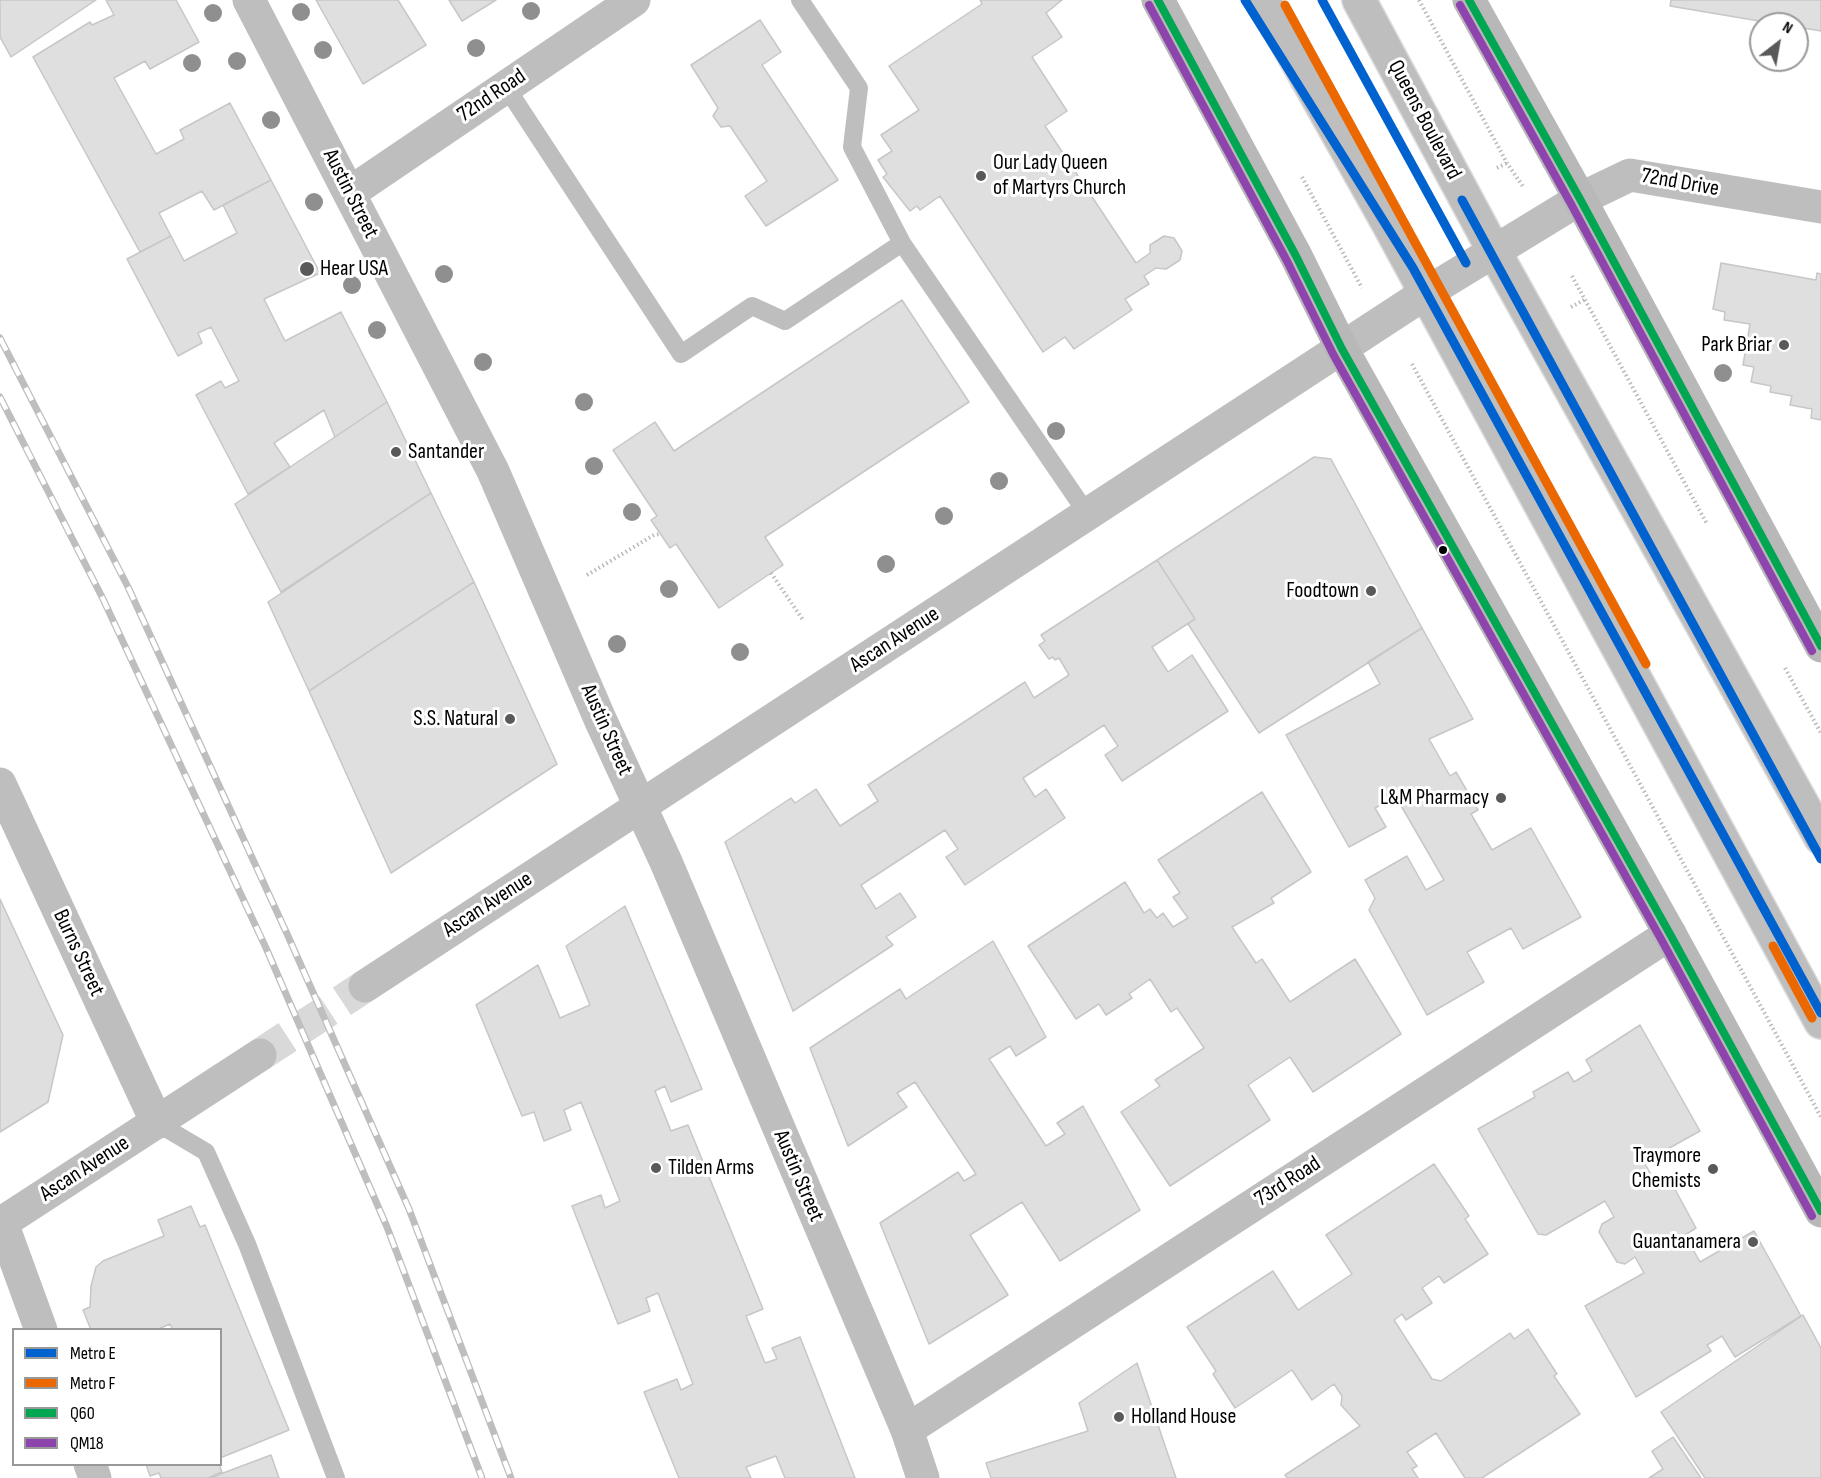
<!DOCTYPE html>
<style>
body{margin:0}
#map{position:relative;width:1821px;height:1478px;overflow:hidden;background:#fff;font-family:"Sofia Sans Condensed",sans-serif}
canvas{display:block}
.legend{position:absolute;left:12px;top:1328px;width:210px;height:138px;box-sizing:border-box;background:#fff;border:2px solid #999;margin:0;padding:8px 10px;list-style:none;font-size:18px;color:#000}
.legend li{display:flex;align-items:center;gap:12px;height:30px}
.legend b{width:30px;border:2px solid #999}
.north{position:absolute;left:1749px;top:12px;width:60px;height:60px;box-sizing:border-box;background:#fff;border:2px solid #999;border-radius:50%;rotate:31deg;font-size:16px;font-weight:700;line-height:24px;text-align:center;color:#000}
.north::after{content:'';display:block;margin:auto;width:21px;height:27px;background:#595959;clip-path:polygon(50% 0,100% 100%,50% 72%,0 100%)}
</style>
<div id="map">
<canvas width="1821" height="1478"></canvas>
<ul class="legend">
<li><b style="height:8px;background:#0062cf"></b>Metro E</li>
<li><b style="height:8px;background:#eb6800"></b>Metro F</li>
<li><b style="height:8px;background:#00a651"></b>Q60</li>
<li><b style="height:8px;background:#8e44ad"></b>QM18</li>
</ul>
<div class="north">N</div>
</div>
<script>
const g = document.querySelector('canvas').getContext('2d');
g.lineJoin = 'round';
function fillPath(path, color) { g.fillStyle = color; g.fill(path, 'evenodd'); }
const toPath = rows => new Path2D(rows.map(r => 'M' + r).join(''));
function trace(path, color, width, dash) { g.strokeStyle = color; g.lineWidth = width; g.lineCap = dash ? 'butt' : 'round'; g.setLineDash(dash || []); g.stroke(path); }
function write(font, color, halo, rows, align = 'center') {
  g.font = font + ' "Sofia Sans Condensed",sans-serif'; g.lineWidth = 6; g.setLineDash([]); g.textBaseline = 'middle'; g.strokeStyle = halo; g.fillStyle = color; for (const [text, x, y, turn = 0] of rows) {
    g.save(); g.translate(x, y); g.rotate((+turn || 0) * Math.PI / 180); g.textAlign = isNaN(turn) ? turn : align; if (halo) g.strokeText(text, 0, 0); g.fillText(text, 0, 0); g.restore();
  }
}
const building = toPath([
 [0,0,96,0,11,57,0,37,0,0],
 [106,0,176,0,199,42,150,69,145,61,114,78,156,154,184,139,180,130,230,103,271,180,214,210,202,191,159,213,171,236,140,252,33,57,90,22,92,25,114,15,106,0],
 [316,0,398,0,426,45,363,84,316,0],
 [449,0,496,0,462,21,449,0],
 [980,0,1062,0,1046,13,1062,37,1032,57,1067,111,1045,126,1136,263,1150,253,1150,245,1164,236,1174,238,1182,251,1180,260,1166,269,1156,268,1144,276,1149,284,1125,299,1132,310,1074,349,1065,337,1043,352,940,196,920,210,917,206,910,211,883,177,887,174,878,160,892,151,881,135,919,110,889,66,982,4,980,0],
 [1671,0,1821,0,1821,31,1797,27,1797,24,1777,24,1670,6,1671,0],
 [760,20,781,52,762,65,838,180,766,226,745,196,767,181,730,126,721,127,713,116,718,108,691,65,760,20],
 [271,180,320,273,264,299,285,341,341,312,387,402,335,437,324,410,274,443,290,467,248,494,196,395,221,381,225,388,239,381,211,327,198,333,202,343,178,356,127,259,171,236,184,261,237,233,223,205,271,180],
 [1721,263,1816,280,1817,273,1821,274,1821,420,1811,418,1812,409,1790,405,1792,396,1770,392,1771,386,1751,382,1754,367,1743,365,1750,324,1724,320,1725,312,1713,309,1721,263],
 [902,300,969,402,765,537,783,565,719,608,676,544,670,548,651,520,657,516,613,450,655,422,674,451,902,300],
 [387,402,431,493,281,592,235,504,387,402],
 [1314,457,1331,459,1422,628,1259,733,1188,624,1195,619,1157,560,1314,457],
 [431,493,474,582,309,691,268,602,431,493],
 [1157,560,1195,619,1152,647,1168,672,1192,655,1228,711,1122,781,1105,755,1118,746,1104,725,1023,778,1035,797,1046,789,1065,818,965,885,946,857,958,849,945,830,861,885,876,909,900,893,916,917,886,937,893,945,793,1011,725,842,791,798,795,803,816,789,840,826,878,801,868,785,1025,682,1034,698,1069,675,1059,658,1055,660,1053,657,1049,659,1039,645,1045,641,1041,635,1157,560],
 [474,582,557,764,391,873,309,691,474,582],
 [1422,628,1473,719,1429,739,1450,776,1456,772,1478,810,1471,814,1492,850,1531,828,1581,917,1523,949,1511,928,1467,952,1484,982,1427,1015,1369,910,1375,898,1365,880,1407,856,1426,890,1444,880,1396,797,1375,808,1386,827,1349,847,1286,735,1380,684,1368,662,1422,628],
 [1262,792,1311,872,1271,898,1274,903,1232,927,1256,963,1262,959,1290,1002,1355,959,1401,1034,1313,1092,1290,1057,1248,1085,1270,1120,1170,1186,1121,1112,1160,1086,1155,1080,1204,1048,1177,1008,1171,1012,1150,979,1129,994,1132,998,1106,1015,1099,1004,1076,1019,1028,946,1125,882,1144,913,1150,909,1157,918,1163,913,1173,927,1188,918,1173,897,1180,893,1158,860,1262,792],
 [0,899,63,1035,48,1102,0,1132,0,899],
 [625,906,702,1089,671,1102,665,1086,655,1091,671,1131,688,1125,763,1309,746,1316,765,1363,777,1359,772,1348,800,1337,855,1478,785,1478,776,1456,746,1467,751,1478,679,1478,644,1392,677,1379,681,1390,693,1384,658,1293,646,1298,650,1311,618,1324,572,1206,601,1195,605,1208,620,1201,581,1102,564,1110,571,1130,544,1141,534,1112,522,1116,476,1005,538,965,560,1018,590,1005,566,946,625,906],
 [993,941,1046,1037,1016,1056,1010,1046,989,1059,1046,1146,1065,1134,1057,1123,1083,1106,1140,1210,1060,1261,1022,1202,970,1235,1008,1295,929,1344,880,1223,958,1172,964,1181,976,1174,915,1082,897,1093,907,1107,848,1146,810,1048,900,989,906,999,993,941],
 [1640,1025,1700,1131,1644,1162,1659,1189,1671,1182,1696,1228,1685,1235,1700,1262,1754,1231,1801,1316,1735,1357,1722,1336,1707,1345,1711,1351,1636,1397,1585,1306,1644,1273,1635,1257,1625,1264,1617,1262,1599,1232,1602,1224,1614,1217,1605,1201,1546,1235,1538,1234,1478,1129,1535,1097,1533,1092,1568,1072,1574,1082,1592,1071,1586,1060,1640,1025],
 [1434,1164,1469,1216,1465,1219,1488,1254,1444,1283,1439,1276,1422,1288,1432,1303,1406,1320,1402,1314,1394,1320,1432,1379,1441,1381,1510,1333,1514,1339,1528,1329,1557,1374,1554,1376,1580,1414,1482,1478,1465,1478,1436,1433,1407,1452,1417,1466,1412,1469,1418,1478,1287,1478,1285,1475,1360,1426,1341,1405,1342,1396,1334,1384,1312,1400,1292,1370,1235,1408,1213,1374,1216,1371,1187,1327,1273,1271,1298,1310,1352,1274,1326,1235,1434,1164],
 [191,1206,200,1227,205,1225,289,1430,220,1458,220,1330,173,1330,170,1324,156,1330,91,1330,83,1310,90,1307,91,1286,96,1267,103,1261,164,1236,158,1220,191,1206],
 [1803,1315,1821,1348,1821,1478,1705,1478,1661,1412,1803,1315],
 [1137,1363,1176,1478,991,1478,986,1463,1088,1431,1079,1403,1137,1363],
 [1673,1437,1701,1478,1649,1478,1663,1469,1652,1451,1673,1437],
 [271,1455,279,1478,210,1478,271,1455],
 [146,1464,219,1464,222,1472,208,1478,161,1478,159,1473,150,1476,146,1464]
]);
fillPath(building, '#dfdfdf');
trace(building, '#c7c7c7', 1.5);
trace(toPath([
 [260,1055,365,986]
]), '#d9d9d9', 33, [33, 16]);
const primary = toPath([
 [1263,0,1388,223,1821,1022],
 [1359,0,1494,251,1821,838]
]);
trace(primary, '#dbdbdb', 36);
trace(toPath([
 [1419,0,1507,163,1524,188],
 [1497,168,1509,162],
 [1302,177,1362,288],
 [1572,276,1707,524],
 [1571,307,1586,299],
 [1412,364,1821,1117],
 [771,573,803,620],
 [587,575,654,535,661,534],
 [1785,668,1821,733]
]), '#b9b9b9', 4, [1.5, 3]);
trace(toPath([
 [800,0,859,88,852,147,902,243,1088,515],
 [506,87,681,354,752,306,785,321,902,243],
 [157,1123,206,1152,247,1244,336,1478]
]), '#bebebe', 18);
trace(toPath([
 [249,0,493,471,600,719,666,862,907,1430,923,1478],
 [351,192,634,0],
 [0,784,157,1123],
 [365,986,1426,293,1580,199,1630,175,1821,207],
 [2,1223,41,1330],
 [0,1224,260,1055],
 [907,1430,1670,934],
 [90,1464,95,1478]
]), '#bebebe', 33);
trace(toPath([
 [1158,0,1296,256,1342,349,1670,934,1821,1211],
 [1469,0,1580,199,1821,646]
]), '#b8b8b8', 33);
trace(primary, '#bebebe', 33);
const rail = toPath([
 [0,338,128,587,288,936,409,1209,511,1478],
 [0,397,103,599,266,948,387,1227,482,1478]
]);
trace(rail, '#bebebe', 7);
trace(rail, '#fff', 4.5, [14]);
trace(toPath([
 [1158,0,1296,256,1342,349,1670,934,1821,1211],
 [1469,0,1580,199,1821,646]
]), '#00a651', 8);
trace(toPath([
 [1149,5,1287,261,1333,354,1661,939,1812,1216],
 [1460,5,1571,204,1812,651]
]), '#8e44ad', 8);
trace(toPath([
 [1245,0,1413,268,1821,1013],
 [1322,0,1466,263],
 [1462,200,1821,859]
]), '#0062cf', 9);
trace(toPath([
 [1285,5,1646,664],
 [1773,946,1812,1018]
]), '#eb6800', 9);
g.fillStyle = '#8f8f8f';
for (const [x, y] of [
 [531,11],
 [301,12],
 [213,13],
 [476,48],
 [323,50],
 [237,61],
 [192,63],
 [271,120],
 [314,202],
 [444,274],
 [352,285],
 [377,330],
 [483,362],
 [1723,373],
 [584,402],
 [1056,431],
 [594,466],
 [999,481],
 [632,512],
 [944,516],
 [886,564],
 [669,589],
 [617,644],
 [740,652]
]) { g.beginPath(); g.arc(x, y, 9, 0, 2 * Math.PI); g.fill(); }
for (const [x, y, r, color] of [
 [981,176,6,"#595959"],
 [307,269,8,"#595959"],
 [1784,345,6,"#595959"],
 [396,452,6,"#595959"],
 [1443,550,5,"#000"],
 [1371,591,6,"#595959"],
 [510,719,6,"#595959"],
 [1501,798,6,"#595959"],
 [656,1168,6,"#595959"],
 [1713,1169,6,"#595959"],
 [1753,1242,6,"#595959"],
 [1119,1417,6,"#595959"]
]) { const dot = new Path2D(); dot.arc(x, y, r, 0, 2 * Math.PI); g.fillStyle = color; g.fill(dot); trace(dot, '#fff', 2); }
write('22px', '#000', '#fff', [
 ["72nd Road",492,96,-34],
 ["Queens Boulevard",1424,120,62],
 ["72nd Drive",1680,183,10],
 ["Austin Street",350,194,63],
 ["Ascan Avenue",895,640,-33],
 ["Austin Street",606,730,66],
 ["Ascan Avenue",488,905,-33],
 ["Burns Street",78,953,65],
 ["Ascan Avenue",85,1169,-33],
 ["Austin Street",798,1176,67],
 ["73rd Road",1288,1182,-33]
]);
write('22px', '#000', '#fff', [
 ["Our Lady Queen",993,163,"left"],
 ["of Martyrs Church",993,188,"left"],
 ["Hear USA",320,269,"left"],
 ["Park Briar",1772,345],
 ["Santander",408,452,"left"],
 ["Foodtown",1359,591],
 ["S.S. Natural",498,719],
 ["L&M Pharmacy",1489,798],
 ["Traymore",1701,1156],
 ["Chemists",1701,1181],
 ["Tilden Arms",668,1168,"left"],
 ["Guantanamera",1741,1242],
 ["Holland House",1131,1417,"left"]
], 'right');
</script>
